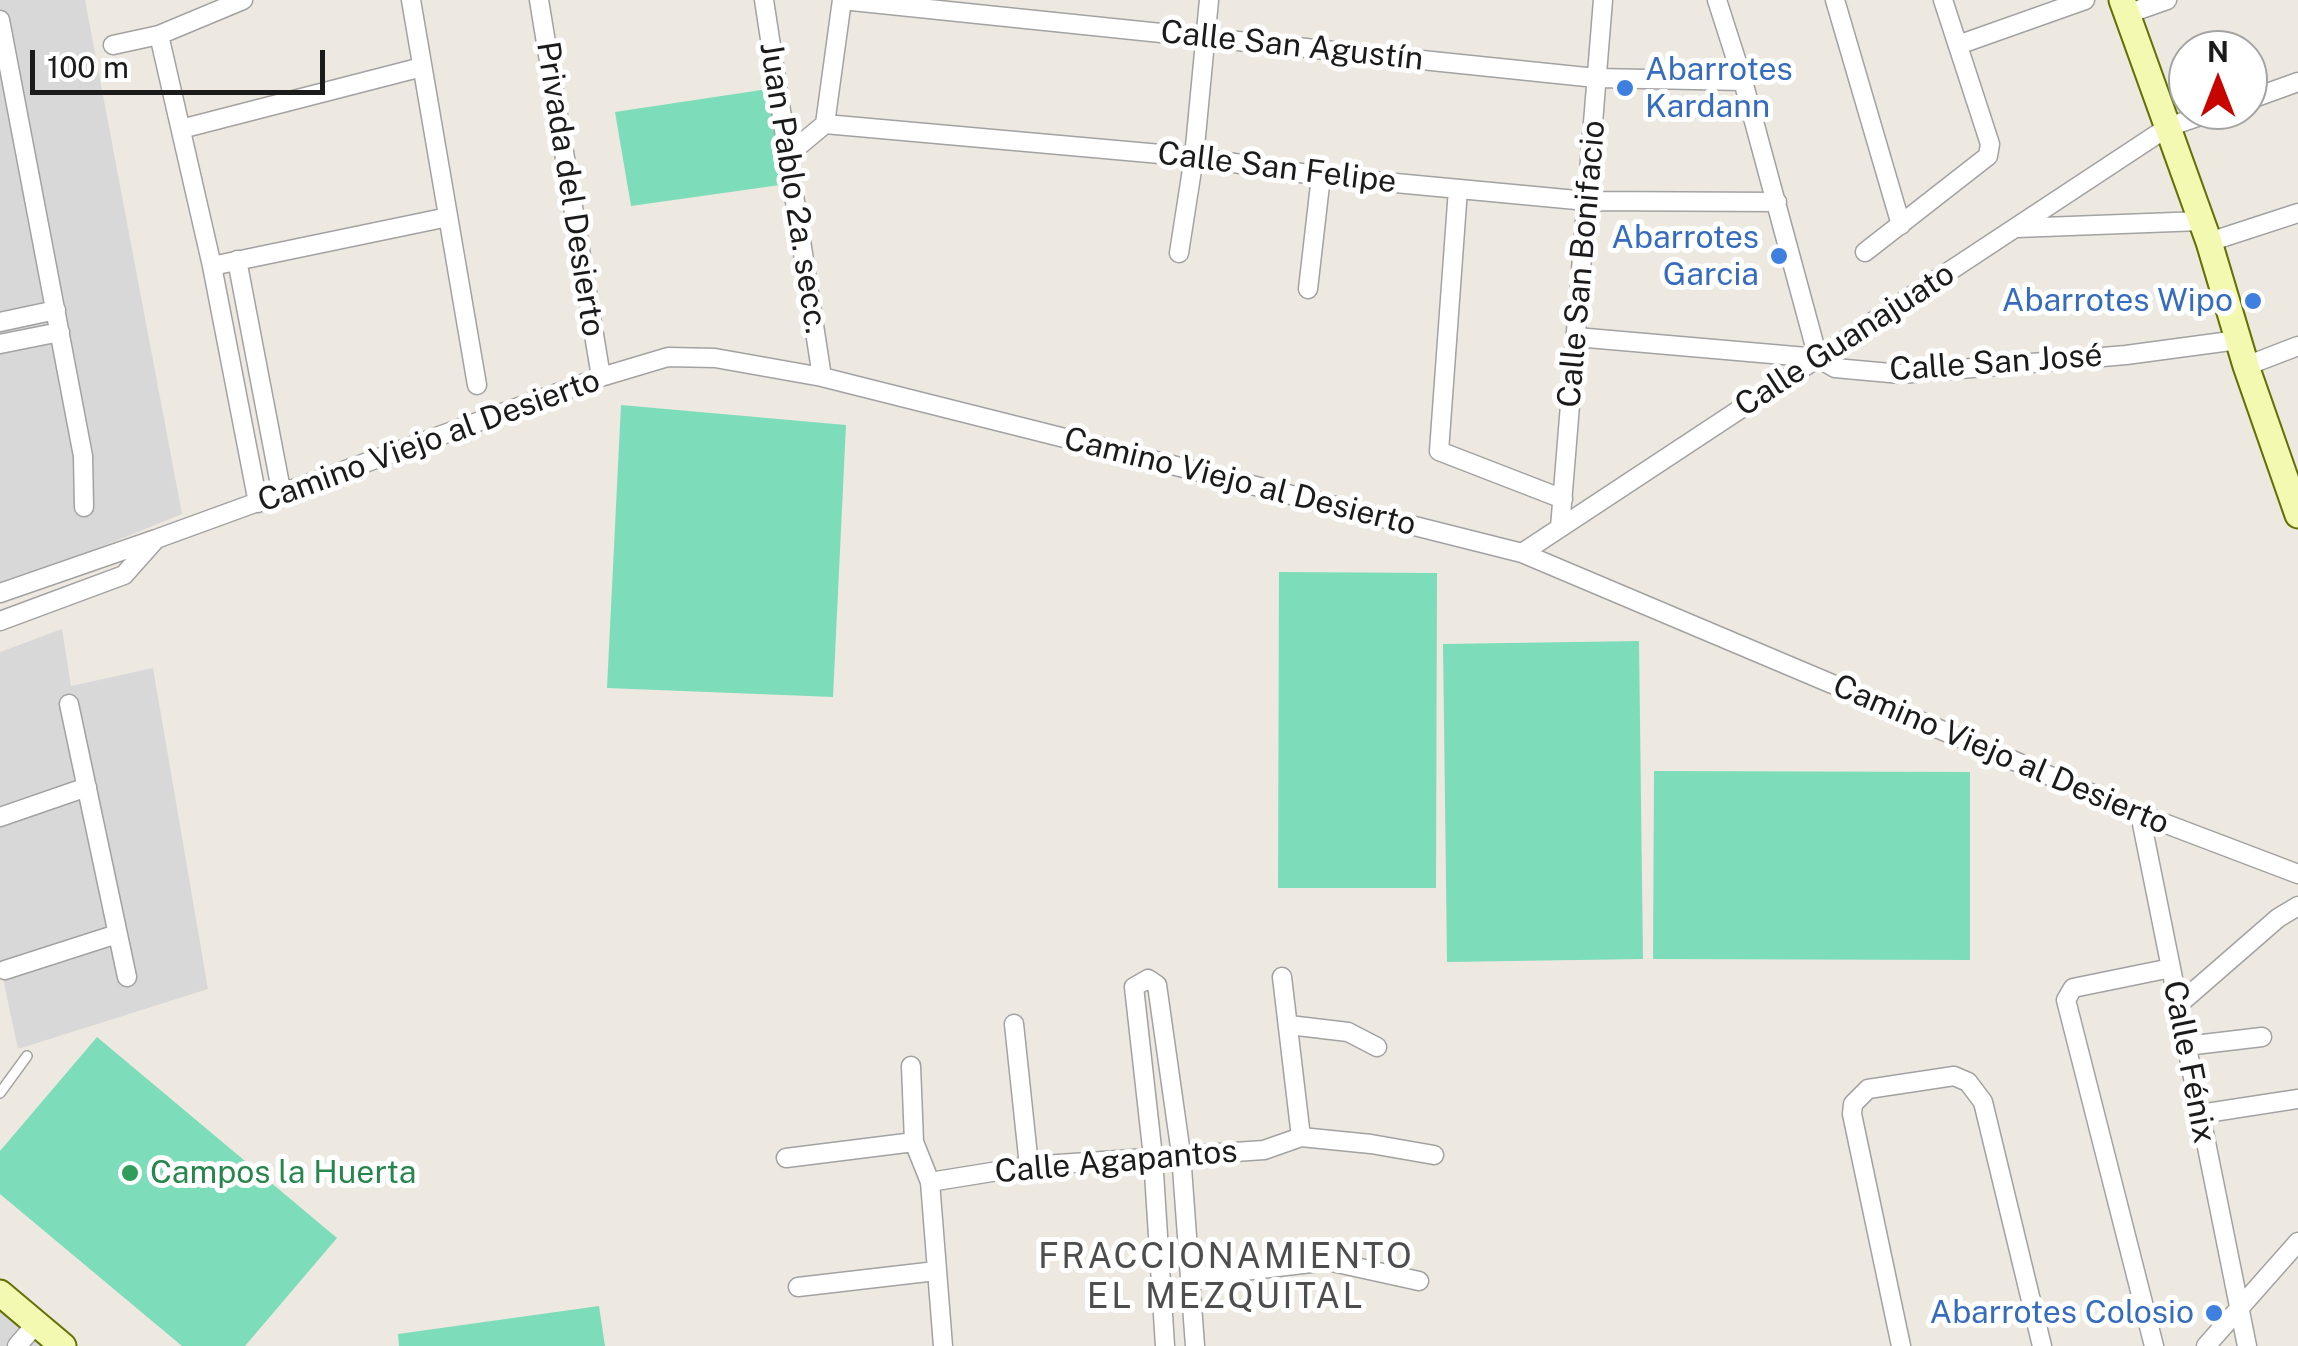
<!DOCTYPE html>
<meta charset="utf-8">
<style>
body{margin:0}
#map{position:relative;width:2298px;height:1346px;overflow:hidden;background:#ede9e1;font-family:"Public Sans",sans-serif}
canvas{display:block}
.north{position:absolute;left:2168px;top:30px;width:100px;height:100px;box-sizing:border-box;background:#fff;border:2px solid #a4a4a4;border-radius:50%;rotate:0deg;font-size:28px;font-weight:700;line-height:40px;text-align:center;color:#1b1b1b}
.north::after{content:'';display:block;margin:auto;width:35px;height:45px;background:#c70400;clip-path:polygon(50% 0,100% 100%,50% 72%,0 100%)}
.scale{position:absolute;left:30px;top:50px;width:295px;height:45px;box-sizing:border-box;border:5px solid #1b1b1b;border-top:0;padding-left:12px;font-size:30px;line-height:35px;white-space:nowrap;color:#1b1b1b;-webkit-text-stroke:8px #fff;paint-order:stroke}
</style>
<div id="map">
<canvas width="2298" height="1346"></canvas>
<div class="north">N</div>
<div class="scale">100 m</div>
</div>
<script>
const g = document.querySelector('canvas').getContext('2d');
g.lineJoin = 'round';
function fillPath(path, color) { g.fillStyle = color; g.fill(path, 'evenodd'); }
const toPath = rows => new Path2D(rows.map(r => 'M' + r).join(''));
function trace(path, color, width, dash) { g.strokeStyle = color; g.lineWidth = width; g.lineCap = dash ? 'butt' : 'round'; g.setLineDash(dash || []); g.stroke(path); }
function write(font, color, halo, rows, align = 'center') {
  g.font = font + ' "Public Sans",sans-serif'; g.lineWidth = 10; g.setLineDash([]); g.textBaseline = 'middle'; g.strokeStyle = halo; g.fillStyle = color; for (const [text, x, y, turn = 0] of rows) {
    g.save(); g.translate(x, y); g.rotate((+turn || 0) * Math.PI / 180); g.textAlign = isNaN(turn) ? turn : align; if (halo) g.strokeText(text, 0, 0); g.fillText(text, 0, 0); g.restore();
  }
}
fillPath(toPath([
 [0,0,85,0,182,514,0,588],
 [62,629,71,686,153,668,208,989,18,1049,0,964,0,652],
 [0,1302,53,1346,0,1346]
]), '#d9d8d8');
fillPath(toPath([
 [768,89,787,184,631,206,615,112],
 [621,405,846,425,833,697,607,688],
 [1279,572,1437,573,1436,888,1278,888],
 [1639,641,1643,959,1447,962,1443,644],
 [1654,771,1970,772,1970,960,1653,959],
 [97,1037,337,1238,245,1346,182,1346,0,1194,0,1151],
 [599,1306,605,1346,399,1346,398,1334]
]), '#7dddba');
const lane = toPath([
 [0,1093,27,1056]
]);
const street = toPath([
 [411,0,477,385],
 [539,0,601,377],
 [764,0,822,377],
 [842,0,1596,78,1743,81],
 [1717,0,1743,81,1818,358],
 [1835,0,1901,225],
 [2127,14,2167,0],
 [0,20,83,456,84,507],
 [159,35,212,266,258,503],
 [113,45,159,35,243,0],
 [1958,45,2085,0],
 [2248,100,2298,82],
 [825,124,842,0],
 [181,129,422,67],
 [789,154,825,124,1194,157,1321,176,1587,201,1777,202],
 [1458,189,1439,451,1563,499],
 [2017,228,2201,221],
 [2209,242,2298,213],
 [1865,252,1988,156,1990,144,1943,0],
 [1179,253,1194,157,1209,0],
 [237,260,282,495],
 [212,266,448,217],
 [1308,289,1321,176],
 [0,322,56,310],
 [1576,337,1818,358,1835,368,1901,374,2126,355,2238,340],
 [0,344,60,332],
 [2246,366,2298,346],
 [1560,528,1603,0],
 [156,539,601,377,668,357,715,358,822,377,1522,553,2140,814,2298,874],
 [1522,553,2168,127,2218,110],
 [0,593,156,539,124,575,0,621],
 [69,704,127,977],
 [2140,814,2247,1346],
 [0,817,87,787],
 [5,970,117,934],
 [1282,977,1301,1137],
 [2178,1005,2278,918,2298,906],
 [1014,1024,1029,1166],
 [1289,1025,1348,1032,1377,1047],
 [2186,1046,2262,1037],
 [911,1066,914,1142,930,1182,943,1346],
 [2200,1114,2298,1099],
 [786,1158,914,1142],
 [930,1182,1029,1166,1264,1150,1301,1137,1371,1144,1434,1155],
 [1193,1277,1328,1261,1419,1281],
 [798,1287,936,1271],
 [17,1346,36,1324],
 [1165,1346,1153,1157,1134,987,1148,979,1157,985,1181,1154,1195,1346],
 [1901,1346,1852,1114,1853,1104,1868,1089,1954,1076,1968,1082,1983,1102,2042,1346],
 [2154,1346,2066,1000,2073,988,2171,968],
 [2206,1346,2298,1242]
]);
const secondary = toPath([
 [2122,0,2209,242,2246,366,2298,515],
 [0,1293,63,1346]
]);
trace(lane, '#a2a2a2', 12);
trace(street, '#a2a2a2', 21);
trace(secondary, '#627004', 29);
trace(lane, '#fff', 9);
trace(street, '#fff', 18);
trace(secondary, '#f4f9b2', 25);
for (const [x, y, r, color] of [
 [1625,88,10,"#3f7fe0"],
 [1779,256,10,"#3f7fe0"],
 [2253,301,10,"#3f7fe0"],
 [130,1173,10,"#2e9e5b"],
 [2214,1313,10,"#3f7fe0"]
]) { const dot = new Path2D(); dot.arc(x, y, r, 0, 2 * Math.PI); g.fillStyle = color; g.fill(dot); trace(dot, '#fff', 4); }
write('32px', '#1b1b1b', '#fff', [
 ["Calle San Agustín",1292,46,6],
 ["Calle San Felipe",1277,168,7],
 ["Juan Pablo 2a. secc.",793,188,81],
 ["Privada del Desierto",570,189,81],
 ["Calle San Bonifacio",1582,264,-85],
 ["Calle Guanajuato",1845,340,-33],
 ["Calle San José",1996,363,-4],
 ["Camino Viejo al Desierto",429,441,-20],
 ["Camino Viejo al Desierto",1240,482,14],
 ["Camino Viejo al Desierto",2001,755,23],
 ["Calle Fénix",2189,1062,79],
 ["Calle Agapantos",1116,1162,-5]
]);
write('32px', '#366cbe', '#fff', [
 ["Abarrotes",1645,70,"left"],
 ["Kardann",1645,107,"left"],
 ["Abarrotes",1759,238],
 ["Garcia",1759,275],
 ["Abarrotes Wipo",2233,301],
 ["Abarrotes Colosio",2194,1313]
], 'right');
write('32px', '#27864d', '#fff', [
 ["Campos la Huerta",150,1173]
], 'left');
g.letterSpacing = '2.5px';
write('35px', '#4e4e4e', '#fff', [
 ["FRACCIONAMIENTO",1226,1257],
 ["EL MEZQUITAL",1226,1297]
]);
g.letterSpacing = '0px';
</script>
